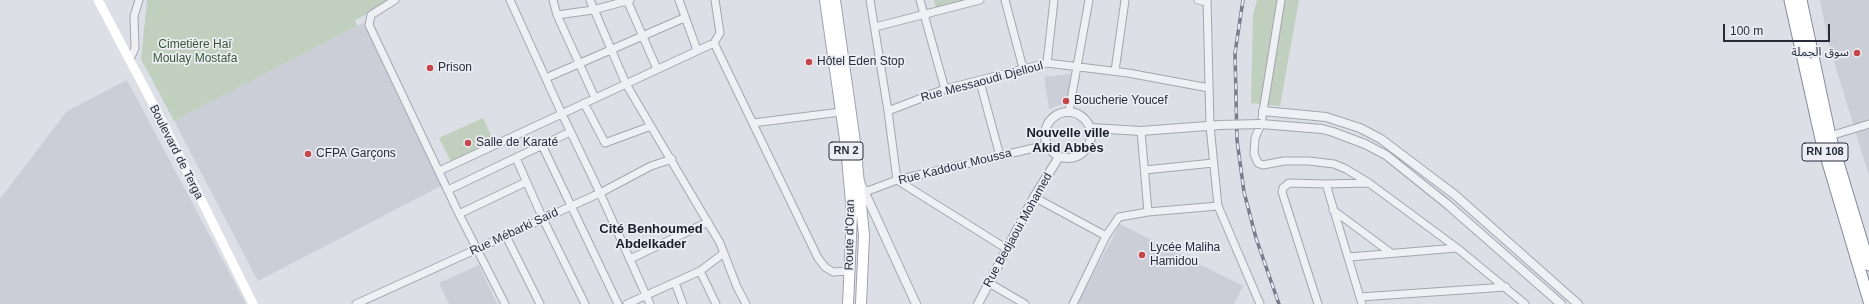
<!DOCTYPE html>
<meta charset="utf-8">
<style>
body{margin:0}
#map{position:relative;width:1869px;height:304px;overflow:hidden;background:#dddfe6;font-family:Helvetica,sans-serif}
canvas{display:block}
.scale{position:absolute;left:1723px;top:24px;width:107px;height:18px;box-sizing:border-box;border:2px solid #272c3b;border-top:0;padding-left:5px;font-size:12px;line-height:14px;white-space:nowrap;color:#272c3b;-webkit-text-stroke:3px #eceef4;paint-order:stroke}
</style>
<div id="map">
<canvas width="1869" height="304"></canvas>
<div class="scale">100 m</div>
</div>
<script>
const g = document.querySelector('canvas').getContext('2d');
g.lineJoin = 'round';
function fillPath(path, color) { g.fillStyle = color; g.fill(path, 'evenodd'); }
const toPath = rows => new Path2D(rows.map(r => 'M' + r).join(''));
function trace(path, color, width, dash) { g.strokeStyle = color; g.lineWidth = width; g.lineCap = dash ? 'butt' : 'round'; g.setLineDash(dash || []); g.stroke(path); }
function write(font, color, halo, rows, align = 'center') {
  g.font = font + ' Helvetica,"Noto Sans Arabic",sans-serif'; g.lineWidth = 3.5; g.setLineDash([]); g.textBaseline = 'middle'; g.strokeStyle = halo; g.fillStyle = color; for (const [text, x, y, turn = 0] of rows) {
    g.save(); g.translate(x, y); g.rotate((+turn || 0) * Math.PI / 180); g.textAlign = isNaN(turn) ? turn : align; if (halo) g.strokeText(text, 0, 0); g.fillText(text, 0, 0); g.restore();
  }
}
fillPath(toPath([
 [1820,0,1869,0,1869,176,1829,45],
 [363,23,441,186,258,281,174,121],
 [1070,74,1069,102,1049,109,1044,77],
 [127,80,246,304,0,304,0,199,67,111],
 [1120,224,1243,286,1234,304,1077,304],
 [479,265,497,304,449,304,439,283]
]), '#cbced7');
fillPath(toPath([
 [147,0,393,0,393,1,355,20,357,26,174,121,141,59],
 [934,0,968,0,936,8],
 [1257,0,1299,0,1280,106,1251,103,1253,15],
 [483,118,497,148,454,168,439,138]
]), '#c0cfbe');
const minor = toPath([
 [395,0,371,15,369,25,459,214,505,304],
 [510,0,562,114,600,193,650,304],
 [553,0,557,15,595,98],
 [590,0,626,84,720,243,737,287,746,304],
 [627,0,657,69],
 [679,0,697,50],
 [870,0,888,111,897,180,1007,249],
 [920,0,945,89],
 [1005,0,1023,68],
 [1198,0,1206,2],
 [1207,0,1210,126,1218,206,1260,304],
 [1281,0,1261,124,1255,138,1254,154,1258,163,1263,165,1284,161,1309,161,1334,164,1346,169,1369,183,1457,248,1525,304],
 [557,15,593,10,630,0],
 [875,27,980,0],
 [714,43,818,258,825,267,833,272,849,271],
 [130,59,135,48,134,16,139,0],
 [1047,63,1054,0],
 [1115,71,1125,0],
 [546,78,684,18],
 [980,82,1000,156],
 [584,103,605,143,651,126],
 [888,111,945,89,1047,63,1128,73,1209,88],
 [1069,111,1089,0],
 [753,123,841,112],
 [1141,131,1148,212],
 [1830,136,1869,124],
 [542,145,618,304],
 [516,158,543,219,585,304],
 [1145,170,1213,163],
 [439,171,714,43,720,33,715,0],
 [1326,184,1362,304],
 [448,190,570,132],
 [865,192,897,180,1047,145],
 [1034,197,1106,236],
 [1333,210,1391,253],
 [459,214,526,182],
 [506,236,540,304],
 [1349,257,1457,248],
 [630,259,708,222],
 [700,271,716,304],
 [675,283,683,304],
 [989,283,1025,304],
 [1360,297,1506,287],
 [356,304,600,193,651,166,672,159],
 [627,304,700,271,724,253],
 [1073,304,1106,236,1119,217,1148,212,1218,206],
 [1318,304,1282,192,1283,188,1289,183,1326,184,1368,183]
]);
const tertiary = toPath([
 [1263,111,1326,117,1360,128,1381,139,1455,195,1578,304],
 '1045 135a23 23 0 1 1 46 0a23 23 0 1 1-46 0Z',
 [1261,124,1322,129,1333,132,1365,144,1386,155,1447,204,1561,304],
 [1091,128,1141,131,1220,125],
 [860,182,916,304],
 [978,304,1034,197,1059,157]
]);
const primary = toPath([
 [825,0,846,146,852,214,848,304],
 [835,0,855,142,864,236,861,304]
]);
const trunk = toPath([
 [1790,0,1821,139,1869,301],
 [1801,0,1830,136,1869,265]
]);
trace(minor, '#a3a6af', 9);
trace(tertiary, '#a3a6af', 10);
trace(primary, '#9da2b1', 12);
trace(trunk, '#858b9b', 13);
trace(minor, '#eff0f4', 7);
trace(tertiary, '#eff0f4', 8);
trace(toPath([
 [98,0,164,125,253,304]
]), '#fff', 9);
trace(primary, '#fff', 10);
trace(trunk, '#fff', 11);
const rail = toPath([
 [1243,0,1235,53,1237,140,1244,192,1256,238,1279,304]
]);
trace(rail, '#777d8e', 3.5);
trace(rail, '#eceef4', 2, [6]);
const tertiaryBridge = toPath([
 [1220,125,1261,124]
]);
trace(tertiaryBridge, '#a3a6af', 10, []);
trace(tertiaryBridge, '#eff0f4', 8);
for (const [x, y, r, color] of [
 [1857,53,4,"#c5474a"],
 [809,62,4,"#c5474a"],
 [430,68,4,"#c5474a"],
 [1066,101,4,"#c5474a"],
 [468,143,4,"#c5474a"],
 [308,154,4,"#c5474a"],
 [1142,255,4,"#c5474a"]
]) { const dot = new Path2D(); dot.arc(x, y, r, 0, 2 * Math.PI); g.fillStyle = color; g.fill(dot); trace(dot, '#eceef4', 1.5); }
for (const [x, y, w] of [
 [846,151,34],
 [1825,152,46]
]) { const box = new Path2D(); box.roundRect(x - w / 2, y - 9, w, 18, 3); g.fillStyle = '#eceef4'; g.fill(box); trace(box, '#272c3b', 1); }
write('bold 11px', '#272c3b', null, [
 ["RN 2",846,151],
 ["RN 108",1825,152]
]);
write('12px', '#375635', '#eceef4', [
 ["Cimetière Haï",195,45],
 ["Moulay Mostafa",195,59]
]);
write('12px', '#272c3b', '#eceef4', [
 ["سوق الجملة",1849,53,"right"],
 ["Hôtel Eden Stop",817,62],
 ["Prison",438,68],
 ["Boucherie Youcef",1074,101],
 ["Salle de Karaté",476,143],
 ["CFPA Garçons",316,154],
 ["Lycée Maliha",1150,248],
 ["Hamidou",1150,262]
], 'left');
write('12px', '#272c3b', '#eceef4', [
 ["Rue Messaoudi Djelloul",982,82,-15],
 ["Boulevard de Terga",176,152,63],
 ["Rue Kaddour Moussa",955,167,-14],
 ["Rue Bedjaoui Mohamed",1018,230,-61],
 ["Rue Mébarki Saïd",514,232,-25],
 ["Route d'Oran",850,235,-89]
]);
write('bold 13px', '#1a1e2c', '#eceef4', [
 ["Nouvelle ville",1068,133],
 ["Akid Abbès",1068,148],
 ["Cité Benhoumed",651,229],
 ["Abdelkader",651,244]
]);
</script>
